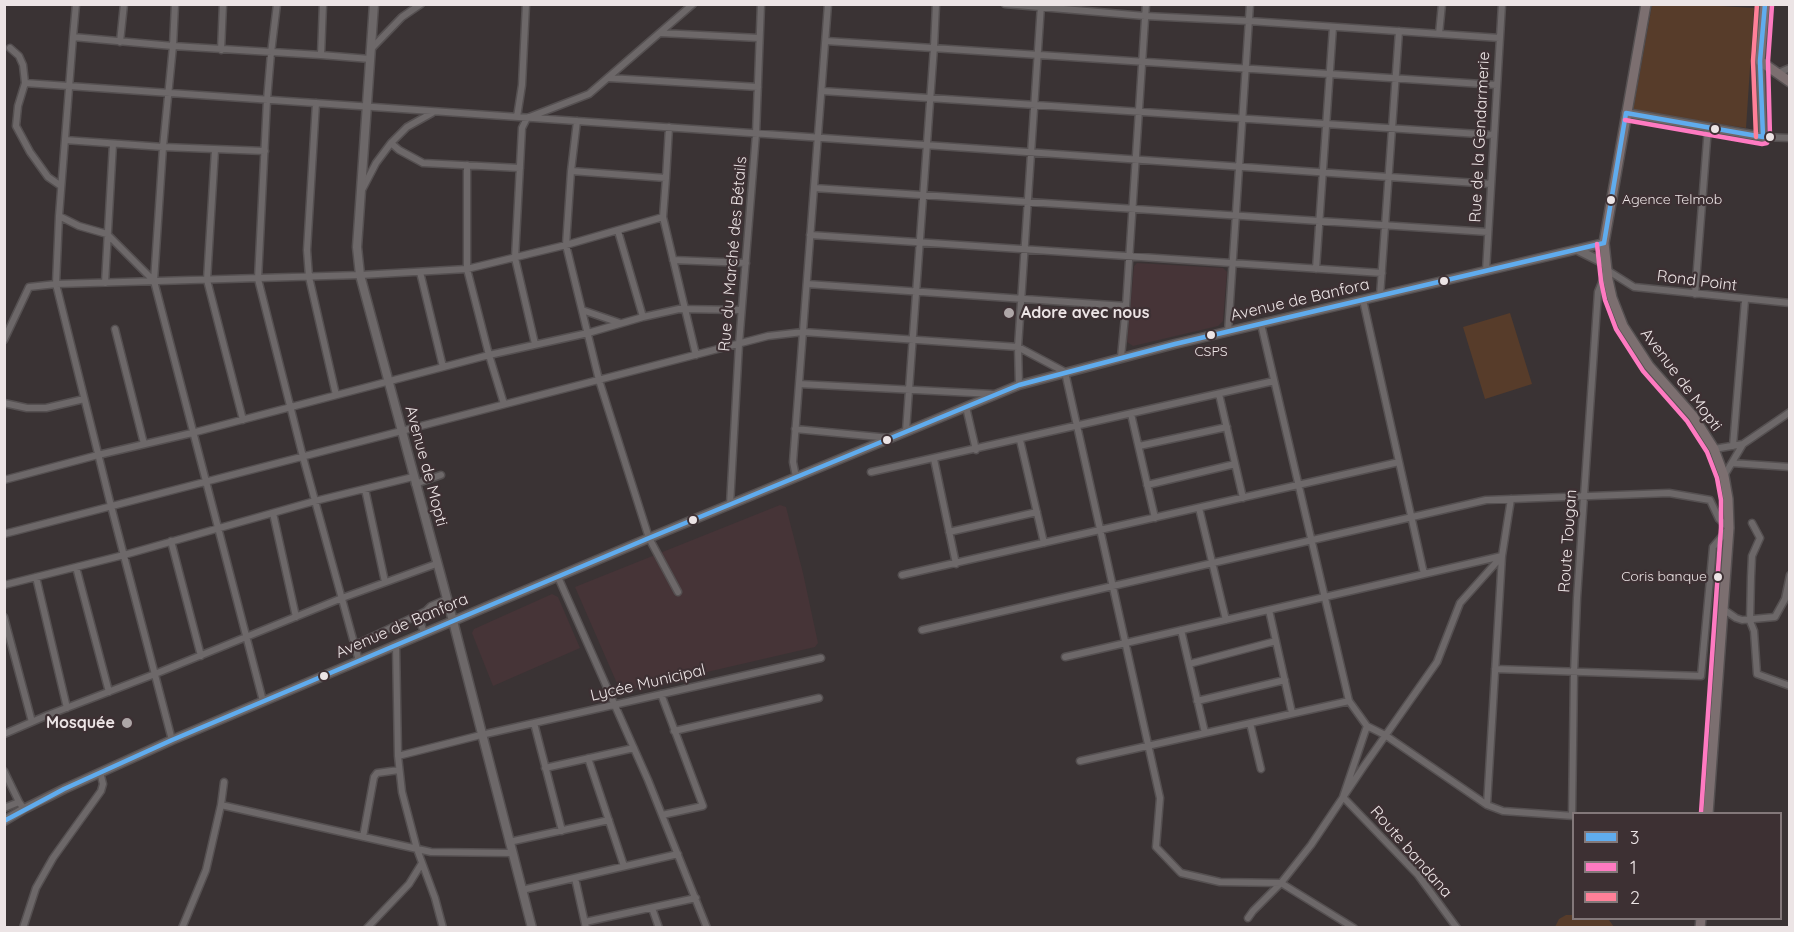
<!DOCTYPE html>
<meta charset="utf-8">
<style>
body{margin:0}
#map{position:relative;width:1794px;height:932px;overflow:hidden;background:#3a3334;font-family:Quicksand,sans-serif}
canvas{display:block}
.frame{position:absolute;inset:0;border:6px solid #ece4e5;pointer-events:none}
.legend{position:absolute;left:1572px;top:812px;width:210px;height:108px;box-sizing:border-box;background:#3d3033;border:2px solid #83787a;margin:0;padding:8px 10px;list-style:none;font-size:18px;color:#ece4e5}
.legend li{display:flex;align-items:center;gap:12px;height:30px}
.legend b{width:30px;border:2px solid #83787a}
</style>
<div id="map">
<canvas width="1794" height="932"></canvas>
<div class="frame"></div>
<ul class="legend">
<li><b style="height:8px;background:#60acee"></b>3</li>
<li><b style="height:8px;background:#fe7ac1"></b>1</li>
<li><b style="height:8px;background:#ff8098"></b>2</li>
</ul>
</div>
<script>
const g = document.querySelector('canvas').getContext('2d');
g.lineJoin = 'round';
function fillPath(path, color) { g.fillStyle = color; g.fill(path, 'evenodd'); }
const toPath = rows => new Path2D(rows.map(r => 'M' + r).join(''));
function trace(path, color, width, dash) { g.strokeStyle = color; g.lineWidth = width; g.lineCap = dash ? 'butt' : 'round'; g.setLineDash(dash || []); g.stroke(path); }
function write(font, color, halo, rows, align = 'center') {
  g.font = font + ' Quicksand,sans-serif'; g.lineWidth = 4.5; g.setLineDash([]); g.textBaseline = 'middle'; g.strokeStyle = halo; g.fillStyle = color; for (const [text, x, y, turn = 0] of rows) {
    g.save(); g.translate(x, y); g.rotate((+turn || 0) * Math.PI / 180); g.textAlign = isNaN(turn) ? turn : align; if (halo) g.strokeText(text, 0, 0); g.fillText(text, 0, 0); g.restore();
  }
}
fillPath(toPath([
 [1137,263,1223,268,1227,272,1223,321,1218,326,1133,346,1127,342,1134,266],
 [780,505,786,507,803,573,818,643,815,647,625,691,619,688,575,587],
 [552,594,558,597,580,648,493,686,472,633,474,629]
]), '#463437');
fillPath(toPath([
 [1652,5,1703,5,1754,8,1746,128,1633,111],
 [1510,313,1532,384,1485,399,1463,327],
 [1566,915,1573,915,1574,918,1605,919,1609,920,1614,927,1555,927,1559,919]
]), '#573c2a');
const street = toPath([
 [277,4,271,53,267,100,258,279,303,457,359,661],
 [323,4,321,55,370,59],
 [1005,4,1145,16,1249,21,1500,38],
 [661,33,759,38],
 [1439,34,1442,4],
 [73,37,76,4],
 [826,41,1497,85],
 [120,42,124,4],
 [10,48,19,56,23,65,25,83,18,106,16,126,30,152,48,177,61,186],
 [371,49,402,17,421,4],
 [221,50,223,4],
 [1778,73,1790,68],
 [609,78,758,87],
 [25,83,1491,184],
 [822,91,1494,135],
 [316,103,307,250,309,277,336,395],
 [432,113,407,127,391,143,399,150,423,163,520,168],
 [517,117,522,85,526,4],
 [577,121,571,171,566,245,599,380,649,538,678,592],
 [1763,137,1790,138],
 [65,140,163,147,265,151],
 [215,150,207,280,243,420],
 [467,165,467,269,489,355,504,404],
 [571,171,666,178,669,127],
 [666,178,663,217,696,355],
 [363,188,376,163,391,143],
 [814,188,1488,232],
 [59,216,79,226,107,234,154,281],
 [618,231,643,317],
 [810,235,1382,273],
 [673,260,746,263],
 [1316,269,1333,27],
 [1486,271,1502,4],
 [420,272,443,367],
 [105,283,113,144],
 [807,284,1126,306],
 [1695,294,1708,127],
 [1380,296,1399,31],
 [1363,300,1424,574],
 [582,310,620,323],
 [1261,324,1349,701,1367,726,1343,797,1418,875,1457,928],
 [115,329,144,444],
 [1228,332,1250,4],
 [4,340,29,287,56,284,360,275,467,269,566,245,663,217],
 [535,344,515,258,522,128,527,118,589,94,693,4],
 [1121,357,1126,306,1146,4],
 [799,384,993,394],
 [1019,385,1018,347,1041,5],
 [1219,394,1243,498],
 [4,403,27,408,46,408,84,399],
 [966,407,976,450],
 [1131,414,1155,518],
 [795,429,890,438],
 [906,431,934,47,936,4],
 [1020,440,1044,543],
 [1743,444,1790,412],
 [1139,446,1227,427],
 [1733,446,1745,300],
 [1714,449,1743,444,1724,476],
 [934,459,956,564],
 [1732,463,1790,467],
 [871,472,1274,381],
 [796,477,793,462,828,4],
 [4,480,98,455,192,433,489,355,588,333,643,317,679,309,741,310],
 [415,484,441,475],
 [1147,485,1235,464],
 [365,489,385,582],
 [730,505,739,344,756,134,761,4],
 [1199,508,1226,620],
 [273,513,296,617],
 [1752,523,1760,538,1752,556,1751,577,1750,621,1754,631,1757,674,1790,686],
 [949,532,1037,512],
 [4,534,768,336,803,332,1018,347,1065,372,1160,798,1156,847,1181,873,1220,882,1281,883,1354,928],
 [171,541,201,656],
 [76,567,109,692],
 [902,575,1399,462],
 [36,577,67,708],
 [558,577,648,780,707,928],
 [4,585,124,555,315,501,413,477],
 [1723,609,1736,618,1742,620,1775,617,1785,599,1790,575],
 [1269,610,1292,713],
 [418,615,424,633],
 [4,617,32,722],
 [922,630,1486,500,1669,493,1710,500,1719,519,1729,528,1713,547,1701,676,1495,669],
 [1181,630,1205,733],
 [355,645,418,615,426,611,431,606,447,599],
 [396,645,398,756,402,792,417,849,435,898,443,928],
 [1065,657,1502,556,1460,603,1437,662,1364,766,1311,845,1281,883,1253,911,1248,918],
 [1189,664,1276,641],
 [661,694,703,806,662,815],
 [263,701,154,281,163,147,173,46,321,55],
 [1197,701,1285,680],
 [534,723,562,831],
 [1250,723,1261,769],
 [1367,726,1385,735,1487,805,1503,811,1574,816],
 [674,731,819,698],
 [4,734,48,715,155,674,342,598,436,564],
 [172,740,111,506,56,284,59,216,73,37,173,46,175,4],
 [398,756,481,735,821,658],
 [588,758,624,866],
 [1080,761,1349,701],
 [545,768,634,748],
 [4,771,19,802,24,809],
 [221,805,431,852,512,853],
 [1487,805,1502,556,1511,499],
 [4,808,19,802],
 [1572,816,1574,673,1577,598,1598,292,1607,270,1634,287,1790,303],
 [363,837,374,777,377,773,399,770],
 [509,842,609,820],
 [575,878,586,928],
 [522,890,678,854],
 [652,908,659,928],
 [585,922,696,898],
 [23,928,36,888,53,858,101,791,103,784,100,772],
 [182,928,206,870,221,805,224,782],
 [367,928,409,884,422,863]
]);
const secondary = toPath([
 [374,4,357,247,360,275,453,621,532,928],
 [1626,113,1763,137,1760,61],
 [1578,250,1606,264],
 [4,821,24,809,64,789,172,740,649,538,1019,385,1175,344,1604,243]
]);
const primary = toPath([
 [1646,4,1604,243,1608,280,1612,298,1623,326,1649,366,1693,416,1714,449,1724,476,1728,499,1729,528,1708,814],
 [1765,4,1760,61,1790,82],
 [1700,928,1701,918]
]);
trace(street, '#555051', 9);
trace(secondary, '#555051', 11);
trace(primary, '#555051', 12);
trace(street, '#6d6869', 6);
trace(secondary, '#6d6869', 8);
trace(primary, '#7c6f70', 9);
trace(toPath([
 [1626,113,1763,137],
 [1763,137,1760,61,1765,4],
 [1604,243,1626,113],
 [4,821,64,789,172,740,649,538,1019,385,1175,344,1604,243]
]), '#60acee', 4.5);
trace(toPath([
 [1625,120,1762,144,1767,143,1770,137,1768,61,1772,5],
 [1597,244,1601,281,1605,300,1616,329,1643,371,1687,421,1707,452,1717,478,1721,500,1721,528,1701,813]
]), '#fe7ac1', 4.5);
trace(toPath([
 [1756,137,1753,61,1757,4]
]), '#ff8098', 4.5);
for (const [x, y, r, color] of [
 [1715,129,5,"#ece4e5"],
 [1770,137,5,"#ece4e5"],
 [1611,200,5,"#ece4e5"],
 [1444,281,5,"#ece4e5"],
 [1009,313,6,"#aea6a7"],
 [1211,335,5,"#ece4e5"],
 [887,440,5,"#ece4e5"],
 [693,520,5,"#ece4e5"],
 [1718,577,5,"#ece4e5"],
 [324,676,5,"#ece4e5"],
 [127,723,6,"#aea6a7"]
]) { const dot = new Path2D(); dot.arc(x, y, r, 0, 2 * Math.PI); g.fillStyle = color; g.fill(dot); trace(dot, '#3d3033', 2); }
write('14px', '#ece4e5', '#3d3033', [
 ["Agence Telmob",1622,200],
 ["CSPS",1211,352,"center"],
 ["Coris banque",1707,577,"right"]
], 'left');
write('16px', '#ece4e5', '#3d3033', [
 ["Rue de la Gendarmerie",1480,137,-87],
 ["Rue du Marché des Bétails",733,254,-85],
 ["Rond Point",1697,281,7],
 ["Avenue de Banfora",1300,300,-13],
 ["Avenue de Mopti",1681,380,53],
 ["Avenue de Mopti",426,466,75],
 ["Route Tougan",1568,541,-86],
 ["Avenue de Banfora",402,626,-23],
 ["Lycée Municipal",648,683,-13],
 ["Route bandana",1411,852,49]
]);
write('bold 16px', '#ece4e5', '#3d3033', [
 ["Adore avec nous",1021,313],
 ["Mosquée",115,723,"right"]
], 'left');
</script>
